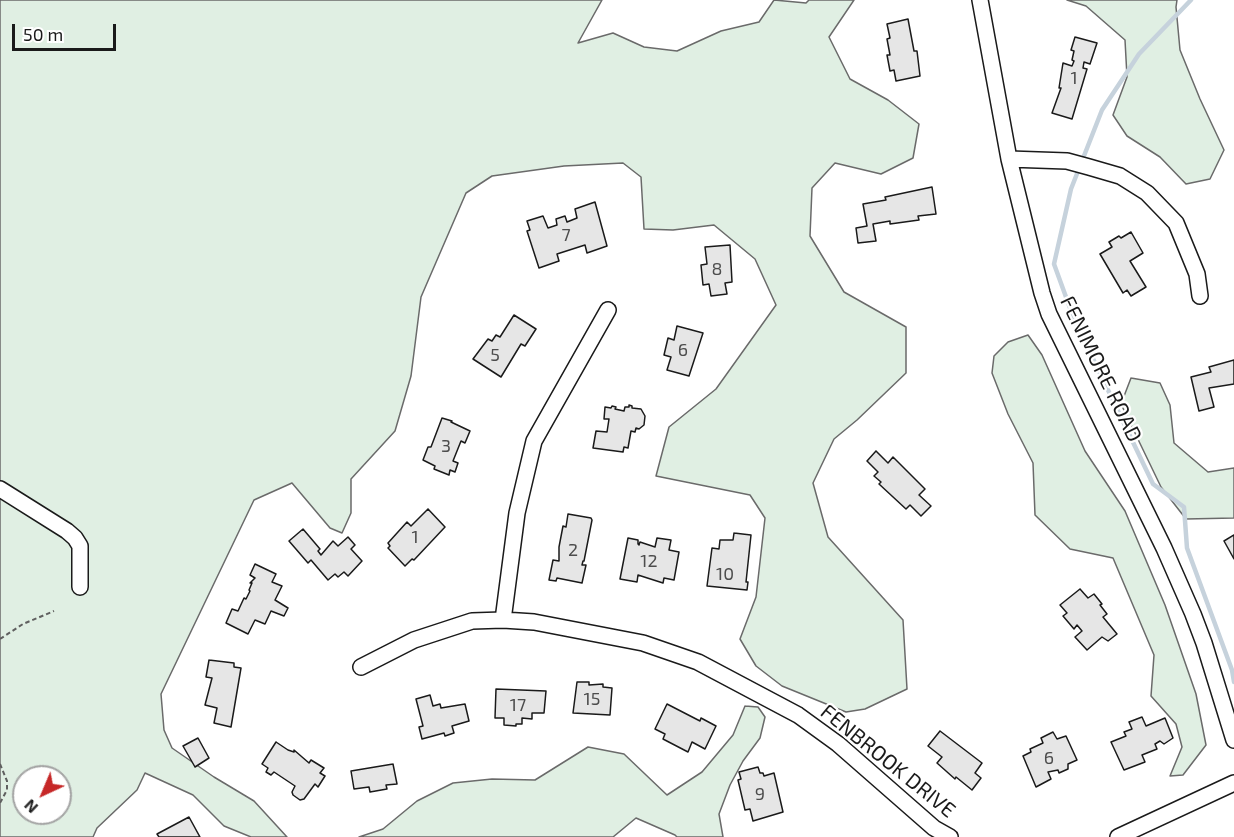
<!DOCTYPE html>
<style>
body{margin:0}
#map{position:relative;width:1234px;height:837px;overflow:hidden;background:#fff;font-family:"Exo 2",sans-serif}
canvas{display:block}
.north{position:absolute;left:12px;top:765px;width:60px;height:60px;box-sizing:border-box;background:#fff;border:2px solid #a3a3a3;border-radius:50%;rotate:224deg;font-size:16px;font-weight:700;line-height:24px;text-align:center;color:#1a1a1a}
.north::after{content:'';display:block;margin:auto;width:21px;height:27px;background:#c62828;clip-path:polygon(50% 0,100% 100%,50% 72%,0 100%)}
.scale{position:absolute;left:12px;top:24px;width:104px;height:27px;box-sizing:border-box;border:3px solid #1a1a1a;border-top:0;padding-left:8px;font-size:18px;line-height:21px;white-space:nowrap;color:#1a1a1a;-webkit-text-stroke:4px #fff;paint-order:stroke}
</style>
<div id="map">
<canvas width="1234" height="837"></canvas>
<div class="north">N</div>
<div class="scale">50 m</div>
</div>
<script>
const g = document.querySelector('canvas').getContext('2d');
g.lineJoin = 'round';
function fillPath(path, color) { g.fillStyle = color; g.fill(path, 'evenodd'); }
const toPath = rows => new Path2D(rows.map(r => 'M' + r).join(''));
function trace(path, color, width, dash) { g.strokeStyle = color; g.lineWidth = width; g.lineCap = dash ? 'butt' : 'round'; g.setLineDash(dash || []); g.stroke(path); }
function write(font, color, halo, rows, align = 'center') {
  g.font = font + ' "Exo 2",sans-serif'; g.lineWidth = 4.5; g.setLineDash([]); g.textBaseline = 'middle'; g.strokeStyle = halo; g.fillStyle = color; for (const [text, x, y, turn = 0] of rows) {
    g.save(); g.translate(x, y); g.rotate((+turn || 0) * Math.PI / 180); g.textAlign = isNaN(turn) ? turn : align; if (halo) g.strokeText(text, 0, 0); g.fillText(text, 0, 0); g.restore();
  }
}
const green = toPath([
 [0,0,602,0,578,43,613,33,644,47,677,51,721,31,759,22,774,0,806,3,809,0,854,0,829,37,850,79,888,100,919,124,913,158,881,174,835,163,812,188,810,236,844,292,906,327,906,373,857,420,834,439,813,483,828,537,903,620,907,689,865,709,846,712,782,686,756,666,740,639,756,597,765,518,750,495,656,476,669,427,716,389,776,305,755,259,714,225,673,230,644,229,641,177,623,163,564,166,492,176,466,193,421,297,411,376,395,431,351,479,351,513,342,533,330,528,292,483,254,500,161,694,164,730,172,748,214,777,254,801,287,837,251,837,224,826,193,795,145,773,137,790,97,828,93,837,0,837,0,0],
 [24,777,60,777,60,813,24,813,24,777],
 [1067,0,1177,0,1176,7,1180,50,1200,99,1224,150,1210,179,1186,184,1160,157,1127,136,1113,115,1127,77,1125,40,1086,6,1067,0],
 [1028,335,1042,355,1085,451,1125,511,1165,605,1196,694,1206,745,1183,775,1170,776,1182,747,1176,724,1151,696,1154,655,1113,558,1070,549,1035,515,1033,463,1008,414,992,373,994,356,1008,342,1028,335],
 [1131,378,1160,383,1170,405,1174,443,1208,472,1234,468,1234,518,1186,519,1161,487,1121,404,1131,378],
 [745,706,758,707,765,717,760,738,743,761,730,785,719,814,723,837,677,837,675,835,636,818,613,837,359,837,383,829,417,801,453,783,492,779,535,780,588,747,624,754,667,795,702,772,733,735,745,706]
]);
fillPath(green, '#e0efe3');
trace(green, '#6a6a6a', 1.5);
trace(toPath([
 [1191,0,1139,54,1102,110,1071,189,1054,264,1074,319,1153,484,1184,507,1187,548,1232,670,1234,682]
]), '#c6d2dc', 4.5);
const building = toPath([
 [908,19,914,51,917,51,920,76,896,81,894,70,890,71,887,55,890,55,887,39,890,38,887,24,908,19],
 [1075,37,1097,43,1090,64,1084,62,1083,68,1087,69,1072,119,1052,113,1061,88,1059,88,1063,63,1072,66,1074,61,1072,60,1074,51,1071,50,1075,37],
 [932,187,936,214,918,216,919,220,890,224,890,221,873,224,876,241,858,243,856,228,867,226,863,204,886,200,885,197,932,187],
 [595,202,607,246,587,253,585,245,557,254,559,261,539,268,527,231,530,230,527,221,543,216,548,228,557,225,556,219,565,216,567,222,577,218,575,209,595,202],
 [1131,232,1143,253,1130,261,1146,287,1131,296,1127,290,1123,293,1100,254,1112,247,1109,242,1119,236,1121,238,1131,232],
 [730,245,732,282,725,283,727,294,711,296,709,284,703,285,701,265,707,264,705,247,730,245],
 [514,315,536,329,525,346,521,344,501,377,473,359,488,339,492,341,496,335,500,337,514,315],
 [677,326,703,333,689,376,667,370,671,357,664,355,668,338,674,340,677,326],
 [1234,360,1234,384,1209,388,1214,407,1199,411,1191,377,1211,372,1209,367,1234,360],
 [629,405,632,406,632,408,641,409,645,416,644,425,639,429,636,428,635,432,631,431,628,448,624,447,623,452,593,448,596,431,607,432,609,419,604,419,605,407,611,408,612,406,616,407,615,409,624,411,625,407,629,407,629,405],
 [442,418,452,421,451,422,470,431,465,443,461,441,453,461,458,463,455,472,450,470,449,475,434,469,435,466,423,460,428,447,431,447,442,418],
 [876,451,888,463,893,457,925,489,919,495,931,506,921,516,910,505,906,509,879,484,881,482,874,476,878,472,867,461,876,451],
 [428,509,445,527,414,560,412,559,405,566,388,548,390,546,388,543,407,522,411,526,428,509],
 [568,514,591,518,592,520,584,561,583,561,582,565,586,565,582,583,557,578,556,581,549,580,553,560,559,561,559,547,563,526,566,527,568,514],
 [303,529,320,549,318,551,321,555,333,541,338,546,348,537,355,545,351,549,362,561,348,576,344,572,338,577,335,574,328,580,311,560,308,563,289,541,303,529],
 [734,533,751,535,746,582,748,582,747,590,707,586,712,548,719,549,720,540,733,540,734,533],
 [1234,535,1234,559,1224,541,1234,535],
 [628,538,638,540,638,544,639,545,640,542,655,547,657,538,671,540,669,550,679,552,674,580,664,578,663,583,638,575,637,582,620,579,628,538],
 [255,564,276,574,272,582,282,586,275,600,288,608,284,616,271,611,265,624,255,620,248,634,226,623,232,609,238,611,244,598,246,599,250,591,249,590,252,583,250,583,255,578,250,575,255,564],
 [1080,589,1088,598,1094,594,1102,604,1100,605,1107,614,1103,617,1117,634,1108,641,1102,637,1087,650,1075,637,1082,631,1077,625,1074,629,1063,616,1067,613,1060,605,1080,589],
 [209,660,234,663,234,667,241,668,231,727,214,723,217,708,205,705,212,678,206,677,209,660],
 [577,682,589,682,589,685,603,684,603,687,612,688,610,715,573,713,577,682],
 [496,689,546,691,544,713,532,713,532,719,522,718,522,724,516,724,516,726,504,725,504,718,495,718,496,689],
 [430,695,433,706,440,704,441,708,465,704,469,721,452,726,454,733,445,736,444,733,422,739,419,727,423,726,416,699,430,695],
 [667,704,700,721,701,718,716,726,705,749,692,742,688,752,663,739,665,734,655,729,667,704],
 [1142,717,1146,726,1165,718,1173,738,1164,744,1160,741,1155,744,1157,749,1142,755,1145,762,1124,770,1111,742,1126,736,1124,732,1132,729,1129,722,1142,717],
 [940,731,982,763,975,773,981,778,972,790,956,777,955,779,937,763,942,757,928,746,940,731],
 [1053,732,1057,739,1066,736,1077,760,1068,764,1068,769,1059,773,1058,770,1048,772,1051,779,1036,787,1023,756,1031,752,1030,749,1043,743,1041,738,1053,732],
 [198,738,209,758,195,767,183,746,198,738],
 [276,742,288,750,294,752,294,750,309,763,311,760,324,768,320,773,325,776,318,787,315,784,304,799,300,800,293,795,292,792,295,786,274,772,271,775,266,772,268,768,262,764,276,742],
 [393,764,397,784,386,785,387,789,370,792,369,787,354,789,351,771,393,764],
 [758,767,760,773,763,773,764,776,774,773,783,812,753,821,750,809,745,810,738,780,741,779,739,772,758,767],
 [189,817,200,837,159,837,157,834,189,817]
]);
fillPath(building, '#e6e6e6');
trace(building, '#1a1a1a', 1.5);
const minor = toPath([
 [980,0,1009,159,1042,293,1049,314,1164,548,1193,614,1204,643,1234,740],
 [1009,159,1067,161,1089,167,1120,176,1147,193,1176,223,1197,274,1200,296],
 [0,489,67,531,75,538,80,546,80,587],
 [503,620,517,513,534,441,608,310],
 [361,667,414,640,472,621,503,620,534,622,643,643,698,662,798,715,838,744,934,828,950,837],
 [1118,837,1234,783]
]);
trace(minor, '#1a1a1a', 18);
trace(toPath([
 [0,639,23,624,54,611],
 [0,764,7,781,7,790,0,803]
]), '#5f5f5f', 2, [4.5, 3]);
trace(minor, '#fff', 15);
write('18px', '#4d4d4d', null, [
 ["1",1074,78],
 ["7",566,235],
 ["8",717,269],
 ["6",683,350],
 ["5",495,355],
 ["3",446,446],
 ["1",415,537],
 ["2",573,550],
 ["12",649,561],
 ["10",725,574],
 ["15",592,699],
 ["17",518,705],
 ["6",1049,758],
 ["9",760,794]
]);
write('21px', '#1a1a1a', '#fff', [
 ["FENIMORE ROAD",1101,369,64],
 ["FENBROOK DRIVE",888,761,39]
]);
</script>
